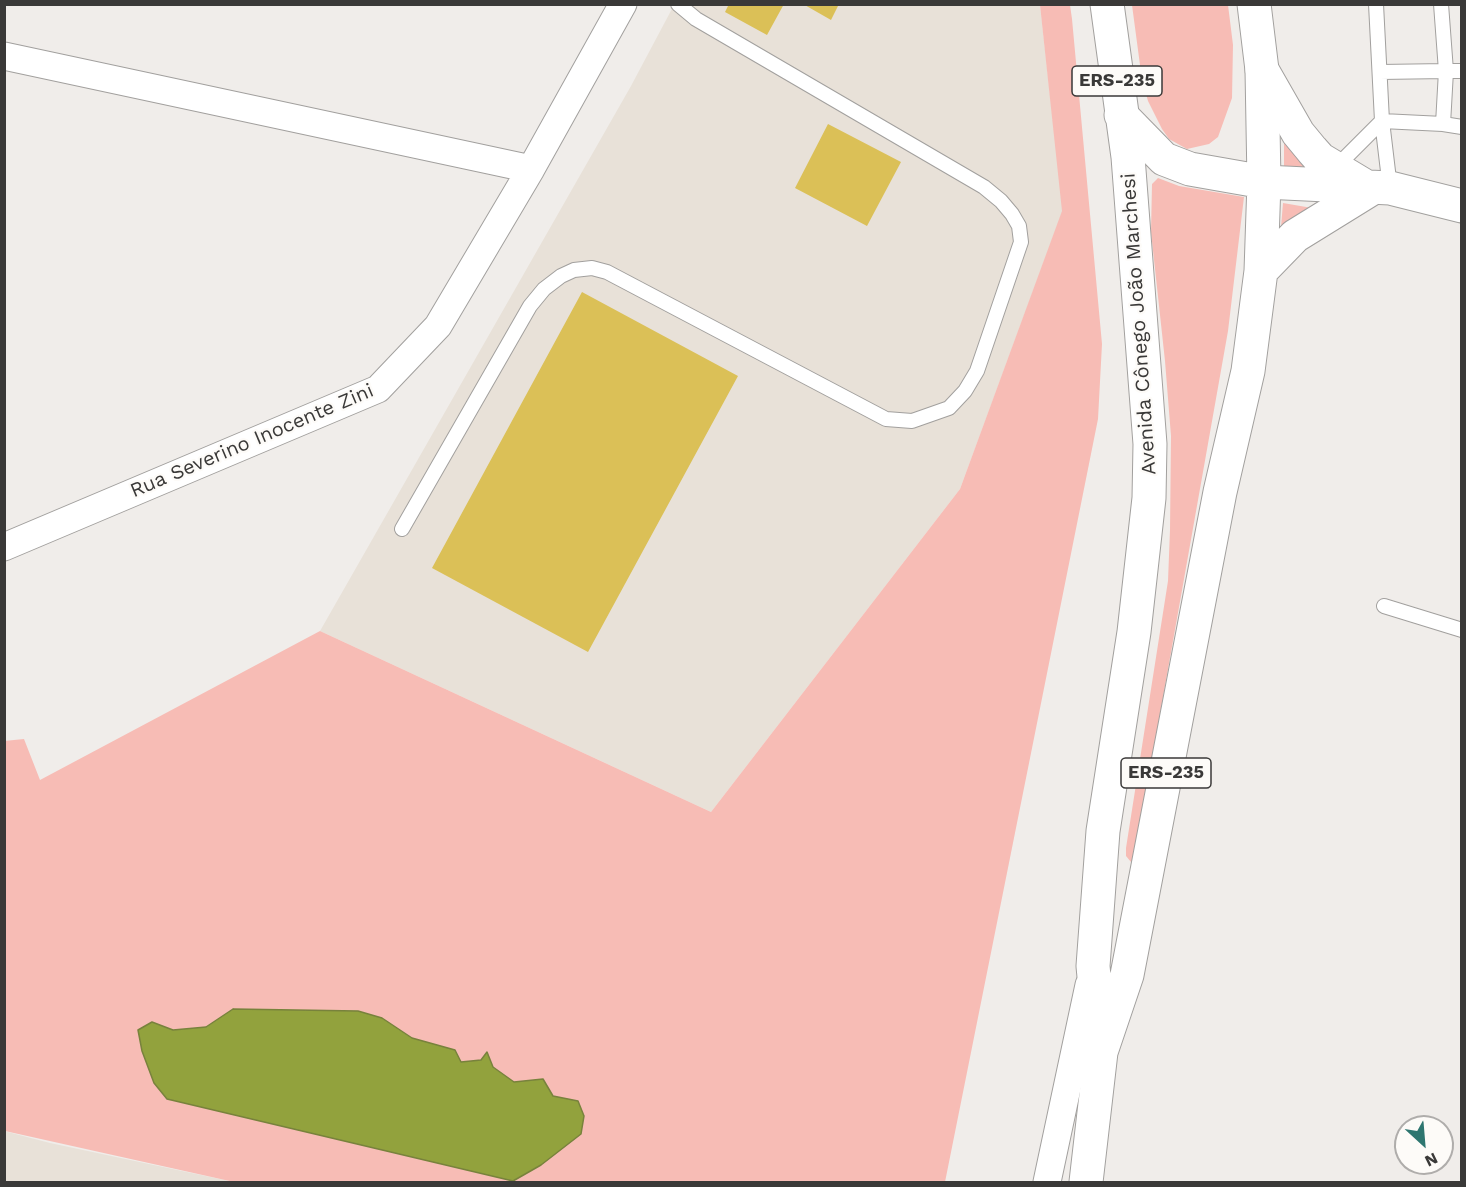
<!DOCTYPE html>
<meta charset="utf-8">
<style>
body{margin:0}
#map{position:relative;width:1466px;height:1187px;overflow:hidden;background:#f0edea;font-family:"Work Sans",sans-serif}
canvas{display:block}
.frame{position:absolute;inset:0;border:6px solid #3a3938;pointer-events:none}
.north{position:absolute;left:1394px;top:1115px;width:60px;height:60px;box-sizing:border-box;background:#fdfbf8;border:2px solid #afadab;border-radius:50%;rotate:154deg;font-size:16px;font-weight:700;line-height:24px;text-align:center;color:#3a3938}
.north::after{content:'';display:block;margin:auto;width:21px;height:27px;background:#2e7670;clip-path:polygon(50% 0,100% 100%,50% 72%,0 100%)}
</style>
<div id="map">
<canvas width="1466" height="1187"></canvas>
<div class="frame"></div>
<div class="north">N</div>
</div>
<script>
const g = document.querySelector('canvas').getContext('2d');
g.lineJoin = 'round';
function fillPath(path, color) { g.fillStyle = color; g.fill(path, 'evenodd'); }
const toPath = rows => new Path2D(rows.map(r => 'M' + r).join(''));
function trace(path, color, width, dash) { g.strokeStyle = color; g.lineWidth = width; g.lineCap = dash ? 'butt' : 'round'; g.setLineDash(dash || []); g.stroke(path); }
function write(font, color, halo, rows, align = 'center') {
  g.font = font + ' "Work Sans",sans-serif'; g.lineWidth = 4.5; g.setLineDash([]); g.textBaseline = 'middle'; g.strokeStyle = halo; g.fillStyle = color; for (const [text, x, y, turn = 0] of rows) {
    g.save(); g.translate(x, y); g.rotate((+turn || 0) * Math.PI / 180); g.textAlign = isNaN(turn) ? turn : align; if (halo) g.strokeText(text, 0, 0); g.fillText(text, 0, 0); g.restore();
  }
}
fillPath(toPath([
 [674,5,1040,5,1063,210,960,489,711,812,320,631,631,86],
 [4,1131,50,1143,234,1182,5,1182]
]), '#e8e1d8');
fillPath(toPath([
 [1040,5,1070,5,1072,19,1102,344,1098,419,945,1182,234,1182,5,1131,4,741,24,739,40,780,320,631,711,812,960,489,1062,211],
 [233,1009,358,1011,382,1018,412,1038,455,1050,461,1062,481,1060,487,1052,493,1067,514,1082,543,1079,553,1096,513,1181,168,1099,154,1083,152,1022,173,1030,206,1027],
 [1132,5,1228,5,1233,45,1232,98,1218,137,1209,144,1187,149,1169,139,1162,129,1148,101,1142,80],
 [1284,143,1286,143,1312,168,1284,169],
 [1158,178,1179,186,1244,197,1228,331,1135,855,1131,862,1126,856,1126,848,1168,581,1170,530,1171,436,1165,361,1151,232,1152,184],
 [1283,203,1312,208,1281,227]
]), '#f7bcb5');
const water = toPath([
 [233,1009,358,1011,382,1018,412,1038,455,1050,461,1062,481,1060,487,1052,493,1067,514,1082,543,1079,553,1096,578,1101,584,1116,581,1134,541,1165,513,1181,167,1099,154,1083,142,1051,138,1030,152,1022,173,1030,206,1027,233,1009]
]);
fillPath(water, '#92a23d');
trace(water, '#78823c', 1.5);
fillPath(toPath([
 [729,4,784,4,767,35,725,12],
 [803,4,839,4,831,20],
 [828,124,901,162,867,226,795,188],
 [582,292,738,376,588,652,432,568]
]), '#dbc057');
const service = toPath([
 [1376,4,1382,121,1390,188],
 [1380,72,1446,71,1441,4],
 [1443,124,1446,71,1462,71],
 [1336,167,1382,121,1443,124,1462,127],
 [402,529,530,306,544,289,561,276,574,270,592,268,607,272,886,419,912,421,949,408,965,391,977,371,1021,242,1019,226,1012,214,1001,201,984,187,696,19,678,4],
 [1384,606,1462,630]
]);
const minor = toPath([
 [4,56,531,169],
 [4,547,378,389,438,326,531,169,623,4],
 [1047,1182,1089,985]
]);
const tertiary = toPath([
 [1262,70,1298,133,1312,150,1320,159,1365,186],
 [1264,182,1390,188,1462,206]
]);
const primary = toPath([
 [1121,115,1164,159,1190,169,1264,182],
 [1261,271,1295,236,1371,189],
 [1100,1041,1093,966,1103,831,1134,632,1149,498,1150,444,1128,157,1107,4],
 [1086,1182,1101,1052,1127,975,1220,492,1248,371,1261,271,1264,182,1262,70,1254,4]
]);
trace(service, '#a2a09e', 16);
trace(minor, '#a2a09e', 29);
trace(tertiary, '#a2a09e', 35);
trace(primary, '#a2a09e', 35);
trace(service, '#fff', 14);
trace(minor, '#fff', 27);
trace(tertiary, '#fff', 33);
trace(primary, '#fff', 33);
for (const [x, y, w] of [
 [1117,81,90],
 [1166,773,90]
]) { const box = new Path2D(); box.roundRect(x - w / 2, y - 15, w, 30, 4.5); g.fillStyle = '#fdfbf8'; g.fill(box); trace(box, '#3a3938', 1.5); }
write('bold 18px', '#3a3938', null, [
 ["ERS-235",1117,81],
 ["ERS-235",1166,773]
]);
write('20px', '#3a3938', '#fdfbf8', [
 ["Avenida Cônego João Marchesi",1139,324,-94],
 ["Rua Severino Inocente Zini",252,441,-23]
]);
</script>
